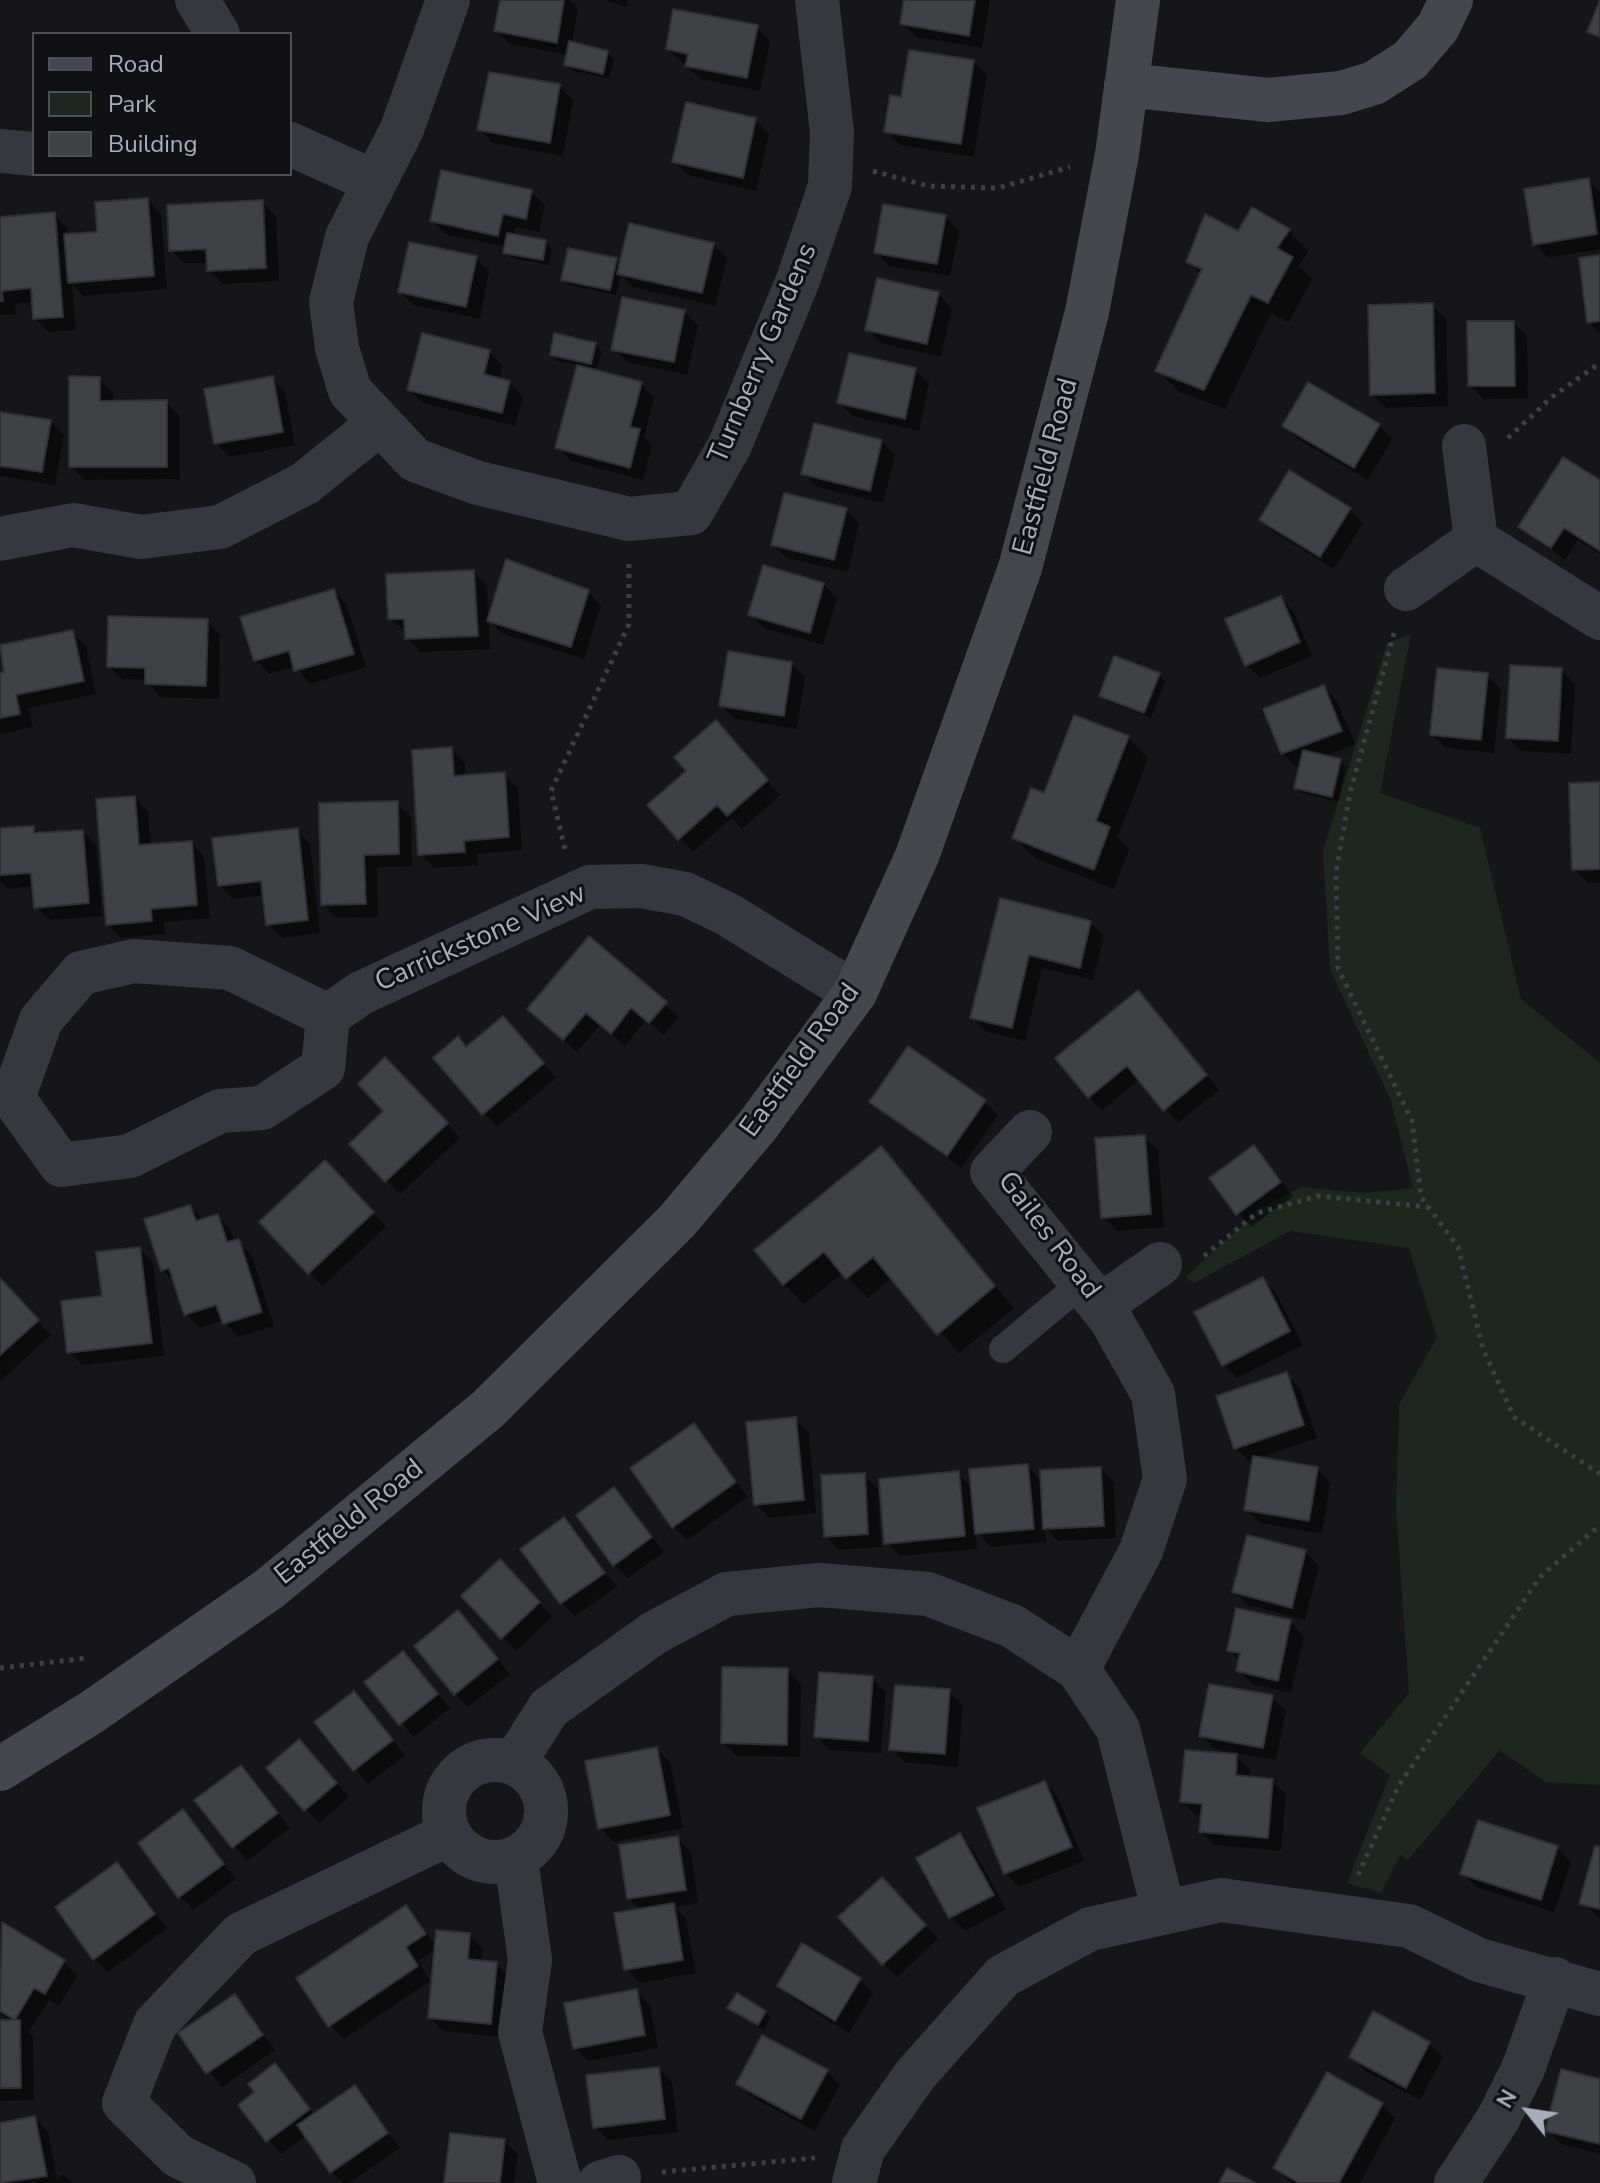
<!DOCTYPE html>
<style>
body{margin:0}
#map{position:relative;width:1600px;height:2183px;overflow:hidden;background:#161618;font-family:"Nunito Sans",sans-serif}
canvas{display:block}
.legend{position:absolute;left:32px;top:32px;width:260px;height:144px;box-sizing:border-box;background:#111113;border:2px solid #4d4f55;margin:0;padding:10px 14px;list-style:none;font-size:24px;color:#a8adb8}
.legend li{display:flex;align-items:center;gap:16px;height:40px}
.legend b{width:40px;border:2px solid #4d4f55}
.north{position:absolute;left:1488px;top:2071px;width:80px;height:80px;-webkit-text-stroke:6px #111113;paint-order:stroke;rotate:300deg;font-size:22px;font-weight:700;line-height:32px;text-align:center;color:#a8adb8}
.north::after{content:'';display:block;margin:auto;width:28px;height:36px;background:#a8adb8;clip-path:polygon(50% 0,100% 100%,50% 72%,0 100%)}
</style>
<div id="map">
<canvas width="1600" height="2183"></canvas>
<ul class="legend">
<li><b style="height:10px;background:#45474d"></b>Road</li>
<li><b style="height:22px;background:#1e261f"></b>Park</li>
<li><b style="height:22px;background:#404145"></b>Building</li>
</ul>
<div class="north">N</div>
</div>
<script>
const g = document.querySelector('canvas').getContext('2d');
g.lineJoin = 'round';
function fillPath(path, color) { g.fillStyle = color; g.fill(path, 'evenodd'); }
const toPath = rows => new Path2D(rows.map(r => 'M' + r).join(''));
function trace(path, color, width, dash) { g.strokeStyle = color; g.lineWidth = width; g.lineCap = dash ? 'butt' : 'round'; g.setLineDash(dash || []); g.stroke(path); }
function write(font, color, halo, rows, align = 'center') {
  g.font = font + ' "Nunito Sans",sans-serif'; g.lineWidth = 6; g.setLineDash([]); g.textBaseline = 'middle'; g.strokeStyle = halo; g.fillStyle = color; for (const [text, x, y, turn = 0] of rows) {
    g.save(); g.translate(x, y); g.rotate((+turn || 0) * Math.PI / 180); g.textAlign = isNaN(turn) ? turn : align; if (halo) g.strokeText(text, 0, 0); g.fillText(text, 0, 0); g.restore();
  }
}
fillPath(toPath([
 [1411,634,1380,793,1480,828,1521,999,1600,1063,1600,1785,1545,1782,1500,1750,1408,1860,1400,1855,1381,1893,1347,1883,1390,1775,1360,1753,1409,1693,1396,1509,1399,1404,1437,1338,1409,1248,1290,1231,1194,1283,1186,1277,1262,1207,1302,1187,1364,1193,1413,1188,1391,1101,1330,969,1323,851,1387,643]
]), '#1e261f');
fillPath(toPath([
 [502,0,570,0,578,8,572,44,607,52,614,59,609,79,573,71,566,64,568,55,510,44,497,31],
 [605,0,628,0,626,7],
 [906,0,990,0,982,48,916,37,902,23],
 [756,27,770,41,760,91,701,79,668,49],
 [973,62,987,75,974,157,900,145,886,131],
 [559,86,573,100,563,156,493,143,480,130],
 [755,120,769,134,756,191,688,175,675,162],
 [1588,180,1600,192,1600,249,1548,258,1535,244],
 [531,192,545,205,539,232,516,227,514,236,545,242,552,248,549,265,512,258,505,252,506,247,445,234,432,220],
 [147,200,161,214,167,289,83,296,72,284,76,330,49,332,35,318,34,302,15,304,16,314,0,315,0,219,54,214,67,228,68,236,100,234],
 [262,202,276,216,279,281,223,284,209,270,209,263,184,263,171,250],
 [945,217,959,231,950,276,889,266,876,252],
 [1288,230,1309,251,1299,266,1312,279,1289,322,1271,313,1225,409,1178,391,1158,370,1202,275,1189,262,1239,234],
 [713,244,727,258,715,306,633,287,621,275,616,295,569,285,563,279,616,260,621,265],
 [1600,257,1600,333,1589,322],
 [476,258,489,271,480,319,414,305,400,292],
 [938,294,952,308,941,357,881,343,867,329],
 [1432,305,1446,319,1448,406,1386,408,1372,394],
 [684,312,698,325,687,375,627,362,614,349],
 [1514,323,1527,336,1528,398,1484,399,1470,385],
 [595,344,602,351,596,372,641,384,654,398,644,437,652,445,643,480,571,461,558,448,579,365,558,361,552,354],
 [489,352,503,366,499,380,509,383,523,396,515,426,423,403,409,390],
 [915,370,929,383,919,431,853,416,840,403],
 [99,379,113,392,113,402,166,402,180,416,180,479,85,480,71,466],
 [272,379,285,392,295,445,230,457,216,443],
 [0,414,50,421,64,435,55,485,0,476],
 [1379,425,1392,439,1368,480,1298,439,1285,426],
 [881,441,895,455,883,503,817,487,803,473],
 [1600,483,1600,554,1578,540,1565,560,1520,526],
 [1349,509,1363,523,1334,569,1275,533,1261,519],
 [846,510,859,523,848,572,787,558,773,545],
 [474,572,487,586,490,649,421,652,407,638,407,632,389,618],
 [823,584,837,598,823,645,764,628,750,615],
 [334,591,347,605,366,667,310,684,295,666,269,674,256,660],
 [588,592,601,605,584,659,503,634,489,620],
 [1281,598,1294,612,1312,656,1260,678,1246,664],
 [207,621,220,635,219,699,160,697,147,680,122,679,109,666],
 [72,632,86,646,96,694,28,708,33,727,0,734,0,675],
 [791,664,805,677,797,729,735,719,721,705],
 [1561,670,1575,684,1571,754,1521,751,1508,738],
 [1158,675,1165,681,1151,718,1108,702,1102,695],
 [1487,675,1501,689,1494,753,1446,748,1432,734],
 [1324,687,1337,701,1355,744,1323,757,1340,761,1346,767,1338,802,1302,793,1296,787,1301,765,1296,767,1282,753],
 [730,737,780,795,742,829,732,818,693,852,650,806],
 [1128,737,1148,758,1118,837,1129,849,1114,889,1035,858,1014,838,1046,795],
 [451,749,465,763,466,777,504,774,518,788,522,850,477,854,478,865,434,868,420,854],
 [1600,784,1600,883,1588,883,1574,869],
 [135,798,148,812,151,846,191,843,204,856,210,918,164,922,165,934,121,938,108,925],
 [397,803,411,817,412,866,377,867,378,917,337,918,323,904],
 [33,828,40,835,83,832,96,845,102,916,50,920,36,907,35,886,8,889,0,881,0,830],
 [297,830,310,844,320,933,282,938,268,924,265,895,233,899,220,885],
 [1001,900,1090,922,1104,936,1093,980,1042,968,1025,1041,985,1031,972,1017],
 [590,939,679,1017,664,1035,646,1020,625,1046,601,1024,577,1052,543,1022],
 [1151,1006,1219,1090,1178,1123,1140,1079,1102,1110,1089,1097],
 [516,1032,556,1078,497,1127,436,1058],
 [399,1074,460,1138,400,1194,352,1144,386,1111],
 [871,1101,984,1102,998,1115,961,1168],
 [1144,1137,1158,1150,1164,1227,1117,1231,1103,1217],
 [1254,1147,1293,1196,1251,1227,1238,1213],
 [881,1148,1014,1308,959,1353,893,1277,868,1298,843,1273,804,1304,784,1284],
 [339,1176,386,1227,323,1286,309,1272],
 [190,1207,204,1221,218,1216,231,1230,235,1242,252,1255,274,1326,238,1337,223,1320,200,1328,186,1314,176,1284,163,1270],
 [140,1249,153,1263,164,1356,83,1365,69,1352],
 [1263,1279,1276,1293,1303,1345,1237,1378,1224,1365],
 [0,1280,51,1335,0,1381],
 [1286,1375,1300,1388,1317,1438,1256,1459,1317,1469,1330,1483,1322,1534,1260,1523,1246,1509,1254,1459,1249,1461,1236,1448],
 [795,1419,809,1433,816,1513,769,1518,756,1504],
 [694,1426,748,1497,687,1540,673,1526],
 [1027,1466,1042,1481,1100,1469,1114,1482,1116,1538,1058,1541,1045,1528,1046,1542,991,1547,976,1532,977,1549,900,1556,886,1543,958,1473,973,1489],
 [864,1475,878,1489,881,1547,839,1550,826,1536],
 [614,1489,664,1552,628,1578,614,1564],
 [564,1520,617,1587,575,1616,562,1603],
 [1305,1552,1319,1566,1305,1620,1248,1605,1234,1592],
 [514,1575,552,1617,516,1651,464,1596],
 [458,1612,510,1674,468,1707,455,1694],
 [1290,1622,1304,1636,1291,1693,1252,1684,1239,1671,1240,1661,1229,1650],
 [403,1653,450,1708,414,1737,367,1682],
 [787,1670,801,1684,800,1757,737,1756,723,1743],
 [872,1678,886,1692,881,1753,830,1750,816,1736],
 [949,1691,963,1705,958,1767,904,1762,891,1749],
 [354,1693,405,1755,368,1784,317,1722],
 [1272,1697,1286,1711,1276,1760,1215,1749,1201,1735],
 [656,1749,670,1762,683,1828,614,1842,600,1828],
 [312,1755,349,1797,319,1823,269,1768],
 [1236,1756,1250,1770,1249,1779,1272,1781,1286,1794,1281,1851,1215,1845,1201,1832,1203,1815,1196,1815,1182,1801],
 [241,1767,290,1828,247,1861,197,1801],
 [1045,1783,1058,1797,1084,1861,1019,1887,1005,1873],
 [183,1812,236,1879,193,1910,180,1896],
 [960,1836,973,1849,1006,1909,965,1931,951,1917,919,1859],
 [677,1838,691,1852,698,1903,675,1907,686,1919,696,1973,640,1983,626,1969,641,1910,629,1898],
 [1557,1848,1571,1862,1554,1912,1476,1887,1463,1873],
 [1600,1849,1600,1918,1582,1903],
 [117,1865,167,1928,108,1972,94,1958],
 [895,1893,938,1939,897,1977,883,1963],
 [406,1907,436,1946,469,1935,483,1949,481,1963,496,1964,510,1978,504,2037,443,2031,430,2018,436,1949,418,1961,430,1981,344,2039,330,2025],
 [2,1925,64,1962,77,1976,59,2006,49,2000,29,2032,33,2036,34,2100,0,2101,0,2022,13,2022,0,2014],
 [860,1979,873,1993,849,2033,793,1999,779,1986],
 [636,1991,650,2005,658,2048,588,2061,575,2048],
 [234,1997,275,2050,222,2087,181,2034],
 [730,2008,765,2012,771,2018,764,2030],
 [1374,2014,1429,2044,1443,2057,1420,2100,1365,2071,1352,2057],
 [275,2066,315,2115,355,2087,400,2148,349,2183,343,2183,332,2172,306,2135,281,2154,240,2106,257,2092],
 [659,2069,672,2082,678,2132,608,2140,595,2127],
 [827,2072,840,2085,815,2131,752,2097,738,2084],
 [1600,2081,1600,2154,1561,2144,1547,2130],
 [1382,2105,1395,2118,1360,2183,1291,2183,1275,2168],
 [35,2118,48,2132,57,2180,63,2174,74,2183,0,2183,0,2125],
 [504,2141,518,2154,514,2183,446,2183]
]), '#0007');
const building = toPath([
 [500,0,564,0,557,43,494,31,500,0],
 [904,0,975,0,969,36,900,24,904,0],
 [1600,0,1600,37,1587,32,1600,0],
 [673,9,758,25,747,78,685,66,688,54,666,49,673,9],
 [569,41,608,51,603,74,564,65,569,41],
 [909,50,974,60,961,144,884,132,890,95,901,97,909,50],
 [489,72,560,84,550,143,477,130,489,72],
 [686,102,756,118,743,178,672,162,686,102],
 [441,170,532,190,526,219,503,214,498,236,430,221,441,170],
 [1589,178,1597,234,1533,245,1524,189,1589,178],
 [148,198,154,276,68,283,64,234,97,232,95,202,148,198],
 [263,200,266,268,207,271,206,249,169,251,167,205,263,200],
 [883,204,946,215,937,264,874,253,883,204],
 [1252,207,1290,229,1277,248,1293,257,1268,303,1251,295,1204,390,1155,371,1202,269,1186,262,1205,214,1238,231,1252,207],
 [55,212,63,317,33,319,31,288,2,291,3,301,0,301,0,217,55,212],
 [629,223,714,243,702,293,617,274,629,223],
 [507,233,546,240,543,260,503,253,507,233],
 [409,242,477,256,466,307,398,292,409,242],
 [568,248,617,258,610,290,561,280,568,248],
 [1600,255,1600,321,1587,323,1579,258,1600,255],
 [877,278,939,292,927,344,865,330,877,278],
 [622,297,685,310,674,362,611,350,622,297],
 [1433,303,1435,393,1370,395,1368,305,1433,303],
 [1467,321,1514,321,1515,386,1468,386,1467,321],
 [422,333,490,350,484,374,510,381,502,413,407,390,422,333],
 [554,333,596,343,591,364,550,355,554,333],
 [849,353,916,368,905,419,837,403,849,353],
 [577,365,642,382,630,427,640,429,630,468,555,448,577,365],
 [69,376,100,377,100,401,167,400,167,467,69,467,69,376],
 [273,376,283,432,214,444,204,389,273,376],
 [1308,382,1380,424,1354,468,1282,426,1308,382],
 [0,412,51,420,42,472,0,466,0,412],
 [814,423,882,440,870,491,801,474,814,423],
 [1563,457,1600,480,1600,551,1564,528,1551,548,1518,527,1563,457],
 [1289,470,1351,508,1320,557,1259,520,1289,470],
 [784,493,847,508,834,560,771,545,784,493],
 [506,559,589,590,571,647,487,621,506,559],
 [763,565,824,583,810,633,748,615,763,565],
 [474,570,478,636,405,639,404,619,388,619,386,574,474,570],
 [334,589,354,654,294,671,289,651,254,661,240,617,334,589],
 [1281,596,1300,642,1245,666,1225,619,1281,596],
 [108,616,208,619,206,686,145,684,145,668,107,667,108,616],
 [73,630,84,681,16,695,20,714,0,718,0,673,4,672,0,645,73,630],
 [728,651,792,662,784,716,719,706,728,651],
 [1114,656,1160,673,1144,713,1099,696,1114,656],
 [1510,665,1562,668,1558,741,1506,738,1510,665],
 [1437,668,1488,673,1481,740,1430,735,1437,668],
 [1324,685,1342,731,1281,754,1263,709,1324,685],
 [1074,715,1129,736,1096,821,1110,827,1094,870,1012,838,1031,788,1044,793,1074,715],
 [716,720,768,780,727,816,717,805,678,840,647,805,686,771,674,757,716,720],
 [452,747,454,776,505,772,509,837,464,841,465,852,418,855,412,750,452,747],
 [1303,750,1341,759,1332,797,1294,788,1303,750],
 [1600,782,1600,869,1572,870,1569,783,1600,782],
 [135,796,139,845,192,841,197,905,151,909,152,921,106,925,96,799,135,796],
 [398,801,399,854,364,855,366,904,321,905,319,803,398,801],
 [34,826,34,833,83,830,89,903,34,908,31,873,0,875,0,828,34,826],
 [298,828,308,920,266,925,261,881,218,886,212,838,298,828],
 [1000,898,1091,921,1080,968,1029,955,1012,1028,970,1018,1000,898],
 [589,936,667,1002,649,1023,631,1008,611,1034,586,1013,563,1040,527,1009,589,936],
 [1138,990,1207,1075,1163,1111,1127,1066,1088,1098,1055,1058,1138,990],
 [503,1016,544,1063,482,1115,433,1058,458,1036,466,1047,503,1016],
 [908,1046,986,1100,947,1156,869,1102,908,1046],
 [385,1057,448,1123,385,1182,349,1144,383,1111,358,1084,385,1057],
 [1145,1135,1151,1214,1101,1218,1095,1138,1145,1135],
 [1254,1145,1281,1182,1236,1215,1209,1178,1254,1145],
 [881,1146,995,1286,937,1335,873,1257,846,1279,824,1252,783,1285,754,1250,881,1146],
 [325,1160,374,1212,308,1274,259,1222,325,1160],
 [190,1205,196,1221,218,1214,227,1242,239,1239,262,1312,223,1324,216,1305,184,1315,169,1268,161,1271,144,1219,190,1205],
 [140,1247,152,1343,67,1353,61,1301,102,1296,96,1252,140,1247],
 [1263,1277,1290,1331,1222,1366,1194,1312,1263,1277],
 [0,1278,39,1320,0,1355,0,1278],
 [1287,1372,1304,1425,1234,1449,1216,1396,1287,1372],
 [796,1417,804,1500,754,1505,746,1422,796,1417],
 [694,1423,736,1482,672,1528,630,1468,694,1423],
 [1253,1456,1318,1467,1309,1521,1244,1510,1253,1456],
 [1028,1464,1034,1529,975,1534,969,1469,1028,1464],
 [1101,1467,1104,1526,1043,1529,1040,1470,1101,1467],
 [959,1471,965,1536,884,1544,879,1479,959,1471],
 [865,1473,868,1534,824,1537,821,1475,865,1473],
 [614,1487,652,1537,613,1566,576,1515,614,1487],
 [564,1517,605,1573,560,1604,520,1549,564,1517],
 [1247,1535,1306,1550,1292,1608,1232,1592,1247,1535],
 [500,1559,540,1602,501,1639,461,1596,500,1559],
 [1236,1608,1291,1620,1278,1681,1236,1671,1240,1653,1227,1651,1236,1608],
 [458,1610,498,1659,454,1695,414,1646,458,1610],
 [403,1651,438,1694,399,1725,364,1682,403,1651],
 [722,1667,788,1668,787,1745,721,1743,722,1667],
 [819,1672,873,1676,868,1741,814,1737,819,1672],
 [1209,1684,1273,1695,1263,1748,1199,1736,1209,1684],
 [895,1685,950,1689,945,1754,889,1750,895,1685],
 [354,1691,393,1740,353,1771,314,1722,354,1691],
 [299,1739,337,1783,304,1811,266,1768,299,1739],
 [657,1747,670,1815,598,1829,585,1761,657,1747],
 [1185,1750,1237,1754,1236,1775,1273,1779,1268,1838,1199,1832,1202,1804,1180,1802,1185,1750],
 [241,1765,278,1813,232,1848,194,1800,241,1765],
 [1045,1781,1072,1847,1004,1874,977,1808,1045,1781],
 [183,1809,224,1864,178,1898,138,1843,183,1809],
 [1478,1820,1558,1846,1541,1900,1460,1874,1478,1820],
 [960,1833,994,1895,949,1918,916,1858,960,1833],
 [678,1836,686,1890,627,1899,619,1845,678,1836],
 [1595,1846,1600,1847,1600,1909,1579,1904,1595,1846],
 [117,1862,155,1914,93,1960,55,1907,117,1862],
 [882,1877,926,1925,882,1965,838,1917,882,1877],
 [674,1903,683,1960,624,1970,614,1913,674,1903],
 [406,1905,426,1934,406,1947,418,1966,328,2027,296,1978,406,1905],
 [2,1922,65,1960,45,1994,34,1988,15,2020,0,2011,2,1922],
 [436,1930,470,1933,468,1959,497,1962,491,2024,428,2018,436,1930],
 [802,1943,861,1978,835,2021,777,1986,802,1943],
 [637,1989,645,2035,573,2049,564,2003,637,1989],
 [737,1993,766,2011,758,2025,727,2008,737,1993],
 [235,1994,263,2035,206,2074,178,2033,235,1994],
 [1373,2011,1430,2042,1406,2088,1349,2057,1373,2011],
 [0,2020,20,2020,21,2088,0,2088,0,2020],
 [762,2035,828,2070,801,2119,736,2084,762,2035],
 [275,2063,310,2109,266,2142,238,2105,254,2092,248,2084,275,2063],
 [659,2067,665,2119,593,2128,586,2075,659,2067],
 [1561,2069,1600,2079,1600,2144,1545,2131,1561,2069],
 [1327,2072,1383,2103,1339,2183,1299,2183,1273,2168,1327,2072],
 [355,2085,388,2133,330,2173,297,2125,355,2085],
 [35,2116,47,2176,0,2183,0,2123,35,2116],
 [450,2133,505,2139,500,2183,444,2183,450,2133],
 [1227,2168,1255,2183,1219,2183,1227,2168]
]);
fillPath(building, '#404145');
trace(building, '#303034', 2);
trace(toPath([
 [873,171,928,186,998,188,1070,167],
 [1508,438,1552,397,1600,363],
 [1394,633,1350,793,1336,872,1338,968,1412,1121,1421,1197,1458,1247,1483,1349,1514,1417,1600,1474],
 [565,849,551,791,629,624,629,562],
 [1204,1256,1257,1213,1319,1196,1428,1207],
 [0,1668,88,1658],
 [1358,1875,1399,1785,1540,1577,1600,1525],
 [662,2172,815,2158]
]), '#3d3f44', 5, [4, 6]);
trace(toPath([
 [1003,1349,1081,1284]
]), '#37383d', 28);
trace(toPath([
 [197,0,218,34],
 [448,0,402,129,347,237,331,302,337,348,350,391,415,460,478,483,629,519,691,513,730,445,798,280,830,186,832,132,817,0],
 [290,144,375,182],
 [0,151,34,154],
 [1464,446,1476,540,1600,618],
 [0,539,73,525,141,537,220,527,304,484,380,423],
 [1406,589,1476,540],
 [328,1016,323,1068,262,1108,220,1111,130,1156,61,1165,13,1098,41,1020,81,973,134,961,230,968,328,1016,361,993,590,887,641,886,685,894,727,914,855,993],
 [1030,1132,992,1172,1110,1318,1153,1394,1165,1479,1141,1551,1078,1669],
 [1100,1306,1160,1264],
 '444 1811a51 51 0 1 1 102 0a51 51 0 1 1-102 0Z',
 [514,1763,549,1708,654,1633,727,1594,819,1585,928,1594,1012,1626,1078,1669,1118,1729,1164,1913],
 [516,1859,530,1960,520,2032,560,2183],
 [234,2183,178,2156,124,2103,155,2024,241,1934,449,1834],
 [600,2183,619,2177],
 [854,2183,863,2149,915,2075,1003,1976,1090,1929,1221,1900,1409,1926,1479,1960,1600,1994],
 [1456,2183,1498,2119,1523,2069,1555,1979]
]), '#37383d', 44);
trace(toPath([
 [1126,85,1268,100,1341,93,1374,83,1410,60,1438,27,1451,0],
 [0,1769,92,1712,269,1589,488,1409,677,1221,758,1125,855,993,917,856,1020,568,1087,312,1117,154,1138,0]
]), '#45474d', 44);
write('28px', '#a8adb8', '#111113', [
 ["Turnberry Gardens",764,354,-67],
 ["Eastfield Road",1047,467,-75],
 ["Carrickstone View",481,939,-24],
 ["Eastfield Road",801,1061,-54],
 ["Gailes Road",1048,1236,53],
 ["Eastfield Road",350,1523,-39]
]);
</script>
